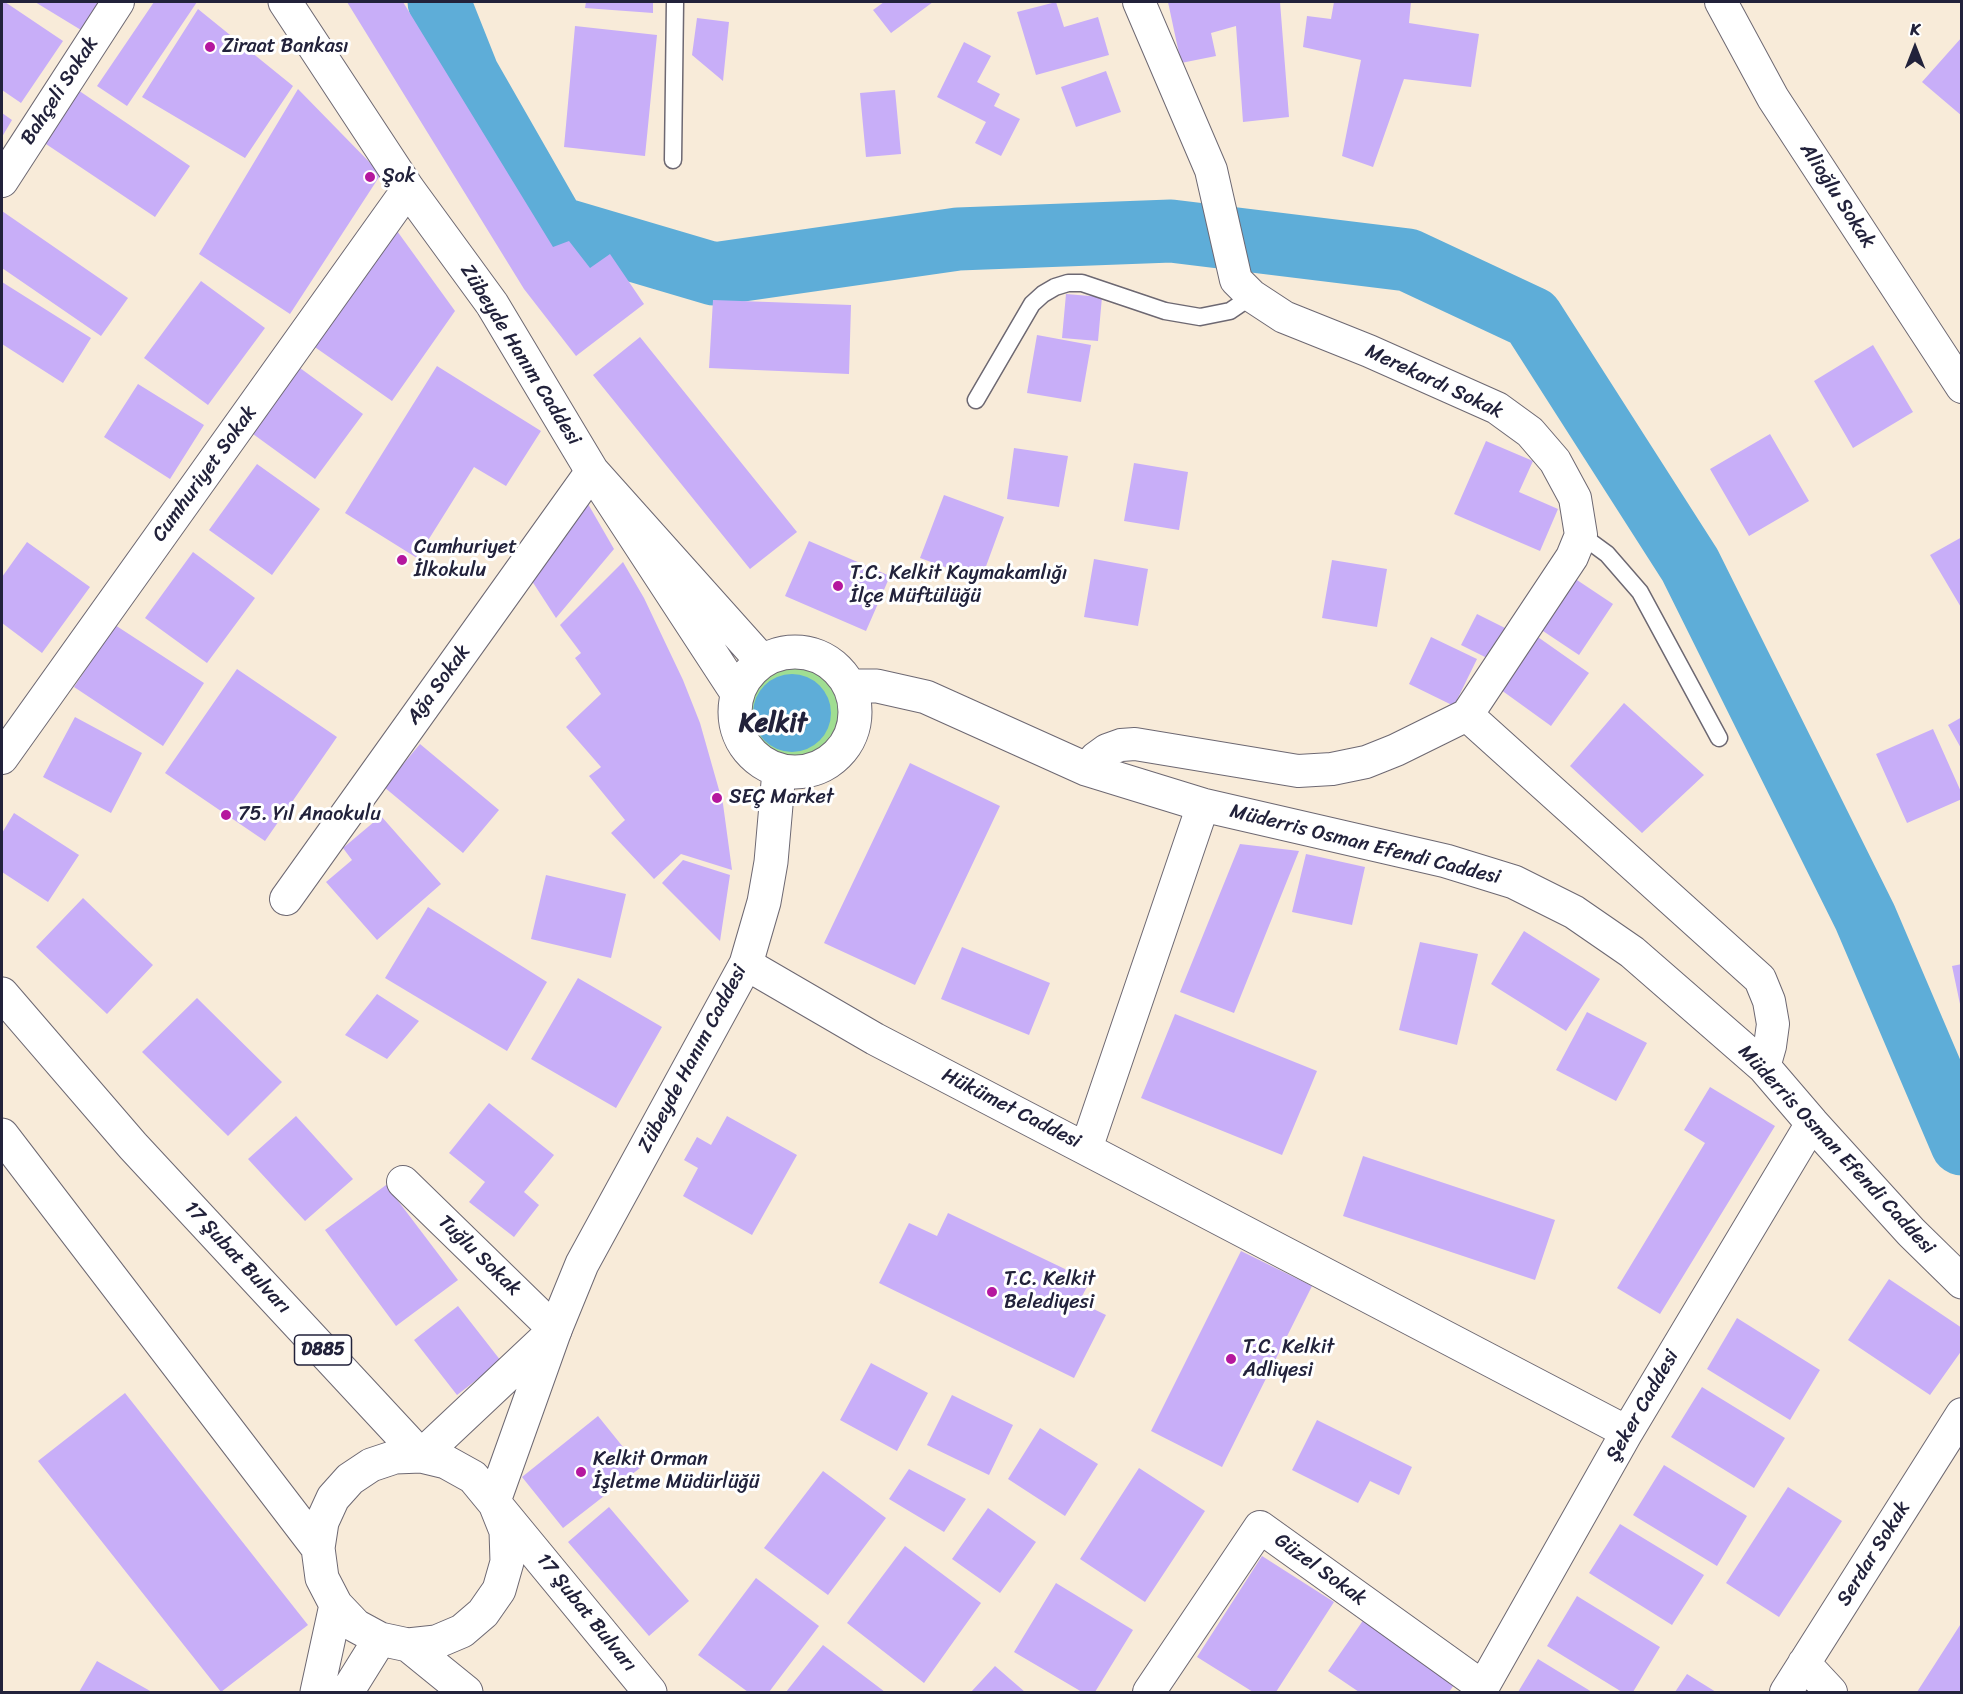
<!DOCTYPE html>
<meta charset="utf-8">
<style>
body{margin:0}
#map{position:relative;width:1963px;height:1694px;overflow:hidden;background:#f8ebd9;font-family:Sriracha,sans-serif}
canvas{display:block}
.frame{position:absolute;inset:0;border:3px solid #22223b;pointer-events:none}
.north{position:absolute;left:1885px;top:18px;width:60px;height:60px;-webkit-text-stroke:4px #fff;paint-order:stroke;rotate:0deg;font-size:16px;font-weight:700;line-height:24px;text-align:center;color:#22223b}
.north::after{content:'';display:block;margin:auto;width:21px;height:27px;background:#22223b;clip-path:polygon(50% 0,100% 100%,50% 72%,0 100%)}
</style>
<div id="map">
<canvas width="1963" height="1694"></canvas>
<div class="frame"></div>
<div class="north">K</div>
</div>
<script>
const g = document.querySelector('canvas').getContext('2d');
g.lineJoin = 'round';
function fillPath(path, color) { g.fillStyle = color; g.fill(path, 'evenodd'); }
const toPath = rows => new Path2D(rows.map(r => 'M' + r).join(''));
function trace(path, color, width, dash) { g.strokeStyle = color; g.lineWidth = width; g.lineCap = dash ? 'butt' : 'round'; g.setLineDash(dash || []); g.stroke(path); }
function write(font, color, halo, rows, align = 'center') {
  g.font = font + ' Sriracha,sans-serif'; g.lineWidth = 6; g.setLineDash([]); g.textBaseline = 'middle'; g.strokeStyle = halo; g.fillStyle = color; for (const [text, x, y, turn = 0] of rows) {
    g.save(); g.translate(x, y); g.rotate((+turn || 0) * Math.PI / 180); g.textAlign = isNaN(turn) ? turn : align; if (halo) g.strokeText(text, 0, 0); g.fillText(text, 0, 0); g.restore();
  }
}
fillPath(toPath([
 '735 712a60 60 0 1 1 120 0a60 60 0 1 1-120 0Z'
]), '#a0de92');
fillPath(toPath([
 '753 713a39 39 0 1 1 78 0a39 39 0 1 1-78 0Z'
]), '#5eadd8');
trace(toPath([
 [439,2,468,75,555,227,714,274,958,239,1171,231,1408,260,1532,318,1690,565,1865,917,1962,1144]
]), '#5eadd8', 63);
fillPath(toPath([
 [2,2,5,2,63,41,21,103,2,90],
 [35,2,99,2,81,30],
 [154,2,197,2,127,106,97,86],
 [347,2,403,2,553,247,569,241,590,268,610,254,644,304,576,356,524,289],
 [586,2,653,2,653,13,585,8],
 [884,2,933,2,891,33,873,10],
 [1056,2,1064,27,1098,17,1109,55,1036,75,1017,12],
 [1168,2,1280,2,1289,117,1243,122,1236,26,1211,33,1216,56,1181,63],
 [1334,2,1411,2,1409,23,1479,34,1471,87,1404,79,1373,167,1342,156,1361,60,1303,47,1307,16,1331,19],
 [198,9,293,86,245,158,142,97],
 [697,18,729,22,723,81,692,55],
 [575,26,657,35,645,156,564,147],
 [1962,37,1962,116,1922,82],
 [964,42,991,56,977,82,1000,94,994,106,1020,119,1001,156,975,143,986,122,937,97],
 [1106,71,1121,112,1076,127,1061,87],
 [75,88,190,166,155,217,40,140],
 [298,89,381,174,290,314,199,254],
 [895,90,901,154,866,157,860,93],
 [2,113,12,120,2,137],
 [2,211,128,298,101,336,2,268],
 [392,224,455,311,392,401,309,343],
 [201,281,265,328,208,405,144,358],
 [2,282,91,338,63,383,2,344],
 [1066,294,1102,297,1098,341,1062,338],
 [713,300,851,305,849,374,709,368],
 [1037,335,1091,345,1081,402,1027,393],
 [640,337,797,532,750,569,593,375],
 [1873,345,1913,412,1853,448,1814,381],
 [437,366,541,431,506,486,474,467,417,558,345,513],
 [300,368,363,414,315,479,253,434],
 [138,384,204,425,170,479,104,437],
 [1770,434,1809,501,1749,536,1710,469],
 [1486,441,1533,461,1519,492,1558,509,1540,551,1454,514],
 [1014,448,1068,456,1059,507,1007,499],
 [1134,463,1188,472,1179,530,1124,521],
 [257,464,320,509,272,575,209,530],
 [944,495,1004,517,981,580,920,558],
 [584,497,614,549,556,618,530,578],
 [1962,537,1962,609,1930,555],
 [809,541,890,576,866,631,785,596],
 [27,542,90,587,42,653,2,623,2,577],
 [193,552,255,598,207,663,145,618],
 [1094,559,1148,569,1138,626,1084,617],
 [1332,560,1387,569,1377,627,1322,618],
 [623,562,644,598,683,680,700,723,723,804,732,870,681,854,654,879,611,833,625,820,589,776,601,767,566,727,601,694,575,658,581,653,560,625],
 [1574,578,1613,604,1579,655,1540,629],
 [1477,614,1509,630,1493,661,1461,645],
 [115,625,204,683,163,746,74,687],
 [1535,635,1589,673,1551,726,1497,687],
 [1431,637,1477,659,1454,706,1409,684],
 [237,669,337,737,265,841,165,773],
 [1624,703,1704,775,1642,833,1570,766],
 [75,717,142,753,111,813,43,777],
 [1962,717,1962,750,1948,725],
 [1933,729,1962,794,1962,799,1907,823,1876,754],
 [420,744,499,810,463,853,384,787],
 [910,763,1000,806,915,985,824,943],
 [14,813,79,855,48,902,2,872,2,833],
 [381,816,441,884,377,940,326,882,352,860,343,848],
 [1240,844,1299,851,1234,1013,1180,992],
 [1306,854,1365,867,1352,925,1292,912],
 [683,860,730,875,720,941,662,883],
 [546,875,626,894,611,958,531,939],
 [83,898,153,965,107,1014,36,947],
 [428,907,547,982,507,1051,385,978],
 [1524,931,1600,979,1566,1031,1491,984],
 [1420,942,1478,954,1457,1045,1399,1030],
 [962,947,1050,983,1029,1035,941,999],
 [1962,964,1962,1004,1960,1004,1952,966],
 [578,978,662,1027,616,1108,531,1059],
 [377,994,419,1021,387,1059,345,1035],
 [197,998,282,1082,228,1136,142,1052],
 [1587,1012,1647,1043,1616,1101,1556,1070],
 [1175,1014,1317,1071,1282,1155,1141,1098],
 [1710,1087,1775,1126,1660,1314,1617,1288,1705,1143,1684,1130],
 [489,1103,554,1155,524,1192,539,1205,514,1237,469,1202,485,1182,449,1153],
 [296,1116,353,1179,305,1221,248,1159],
 [727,1116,797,1155,752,1235,683,1196,698,1168,684,1160,697,1137,711,1145],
 [1363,1156,1555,1220,1535,1280,1343,1216],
 [386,1185,458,1280,396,1326,325,1230],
 [948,1213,1090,1281,1079,1302,1106,1315,1074,1378,879,1283,909,1223,937,1236],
 [1241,1251,1312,1286,1222,1467,1151,1431],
 [1889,1279,1962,1328,1962,1350,1930,1395,1848,1340],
 [458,1306,501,1361,457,1395,414,1340],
 [1737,1318,1820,1370,1790,1420,1707,1369],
 [871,1363,928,1393,897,1451,840,1420],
 [1702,1387,1785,1438,1754,1488,1671,1437],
 [125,1393,308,1625,221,1692,38,1461],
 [952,1395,1013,1425,989,1475,927,1445],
 [598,1416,640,1468,563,1528,522,1477],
 [1317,1420,1412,1467,1399,1495,1370,1481,1358,1503,1292,1470],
 [1040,1428,1098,1464,1065,1516,1008,1479],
 [1664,1465,1747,1516,1717,1566,1633,1515],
 [1139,1468,1205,1511,1145,1602,1080,1559],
 [909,1469,966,1499,944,1532,889,1499],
 [823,1471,886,1518,828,1595,764,1548],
 [1788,1487,1842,1521,1779,1617,1726,1583],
 [609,1507,689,1601,649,1636,568,1542],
 [988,1508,1036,1542,1000,1593,952,1559],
 [1620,1524,1704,1575,1672,1625,1589,1573],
 [905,1546,981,1603,924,1683,847,1623],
 [1262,1556,1334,1602,1276,1692,1253,1692,1197,1657],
 [756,1578,819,1626,769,1692,748,1692,698,1655],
 [1056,1583,1133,1630,1095,1692,1082,1692,1014,1652],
 [1577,1596,1660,1647,1633,1692,1622,1692,1547,1646],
 [1364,1619,1456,1682,1449,1692,1359,1692,1328,1671],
 [1962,1622,1962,1692,1917,1692],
 [823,1645,885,1692,786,1692],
 [1538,1659,1592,1692,1518,1692],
 [97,1661,152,1692,79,1692],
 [995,1666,1025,1692,971,1692],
 [1687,1674,1716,1692,1675,1692]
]), '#c8aef8');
const lane = toPath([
 [673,160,675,2],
 [976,400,1032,304,1043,294,1055,287,1068,283,1082,283,1165,311,1200,317,1230,311,1252,296],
 [1581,535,1607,554,1640,592,1719,738]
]);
const street = toPath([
 [1139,2,1211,170,1236,280,1252,296,1284,317,1369,351,1497,408,1530,432,1555,461,1575,498,1581,535,1572,557,1467,715],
 [1721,2,1773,98,1962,387],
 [2,181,118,2],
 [2,758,408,189],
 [1086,769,1096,758,1107,750,1121,745,1135,744,1298,771,1332,769,1366,762,1396,750,1467,715,1760,979,1769,1001,1773,1024,1770,1046,1764,1067],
 [286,899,592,471],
 [746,964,875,1039,1086,1149,1203,805],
 [1086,1149,1627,1432],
 [403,1182,555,1330],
 [1804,1663,1831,1692],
 [1149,1692,1260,1527,1483,1687],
 [1480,1692,1627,1432,1812,1123],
 [1786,1692,1962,1414]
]);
const secondary = toPath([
 [285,2,408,189,492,304,592,471],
 '735 712a60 60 0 1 1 120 0a60 60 0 1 1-120 0Z',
 [850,686,877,686,926,697,1086,769,1203,805,1446,861,1514,882,1574,912,1632,952,1764,1067,1812,1123,1911,1232,1962,1282],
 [737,693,592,471,762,661],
 [555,1330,582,1264,746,964,764,902,771,862,779,771]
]);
const highway = toPath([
 [2,994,133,1146,421,1456,446,1462,473,1477,650,1692],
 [2,1135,318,1548,322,1578,336,1605,356,1626,380,1639,408,1645,466,1692],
 [318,1548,322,1522,333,1498,350,1479,371,1465,395,1457,421,1456,555,1330,494,1501,506,1531,507,1562,499,1590,483,1613,462,1631,436,1642,408,1645],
 [317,1692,336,1605],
 [347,1692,380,1639]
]);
trace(lane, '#6d6872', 19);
trace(street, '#6d6872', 34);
trace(secondary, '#6d6872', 35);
trace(highway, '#6d6872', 35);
trace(lane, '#fff', 16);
trace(street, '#fff', 32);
trace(secondary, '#fff', 33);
trace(highway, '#fff', 33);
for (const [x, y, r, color] of [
 [210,47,6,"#b5179e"],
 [370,177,6,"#b5179e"],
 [402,560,6,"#b5179e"],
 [838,586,6,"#b5179e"],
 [717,798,6,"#b5179e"],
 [226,815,6,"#b5179e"],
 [992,1292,6,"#b5179e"],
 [1231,1359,6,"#b5179e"],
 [581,1472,6,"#b5179e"]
]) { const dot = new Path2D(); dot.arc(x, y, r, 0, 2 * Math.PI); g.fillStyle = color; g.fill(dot); trace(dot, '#fff', 2); }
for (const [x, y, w] of [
 [323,1350,57]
]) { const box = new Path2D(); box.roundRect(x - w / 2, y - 15, w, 30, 4.5); g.fillStyle = '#fff'; g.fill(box); trace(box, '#22223b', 1.5); }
write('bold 18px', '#22223b', null, [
 ["D885",323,1350]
]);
write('20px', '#22223b', '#fff', [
 ["Ziraat Bankası",222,47],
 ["Şok",382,177],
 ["Cumhuriyet",414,548],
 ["İlkokulu",414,571],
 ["T.C. Kelkit Kaymakamlığı",850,574],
 ["İlçe Müftülüğü",850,597],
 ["SEÇ Market",729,798],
 ["75. Yıl Anaokulu",238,815],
 ["T.C. Kelkit",1004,1280],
 ["Belediyesi",1004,1303],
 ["T.C. Kelkit",1243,1348],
 ["Adliyesi",1243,1371],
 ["Kelkit Orman",593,1460],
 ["İşletme Müdürlüğü",593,1483]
], 'left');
write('20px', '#22223b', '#fff', [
 ["Bahçeli Sokak",60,91,-57],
 ["Alioğlu Sokak",1837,196,57],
 ["Zübeyde Hanım Caddesi",520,355,58],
 ["Merekardı Sokak",1434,382,25],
 ["Cumhuriyet Sokak",205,474,-54],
 ["Ağa Sokak",439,685,-54],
 ["Müderris Osman Efendi Caddesi",1365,845,14],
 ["Zübeyde Hanım Caddesi",693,1059,-62],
 ["Hükümet Caddesi",1011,1109,27],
 ["Müderris Osman Efendi Caddesi",1836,1150,47],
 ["Tuğlu Sokak",479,1256,44],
 ["17 Şubat Bulvarı",237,1258,47],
 ["Şeker Caddesi",1643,1406,-60],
 ["Serdar Sokak",1874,1554,-58],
 ["Güzel Sokak",1320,1570,36],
 ["17 Şubat Bulvarı",586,1613,51]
]);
write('bold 26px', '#22223b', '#fff', [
 ["Kelkit",773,724]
]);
</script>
